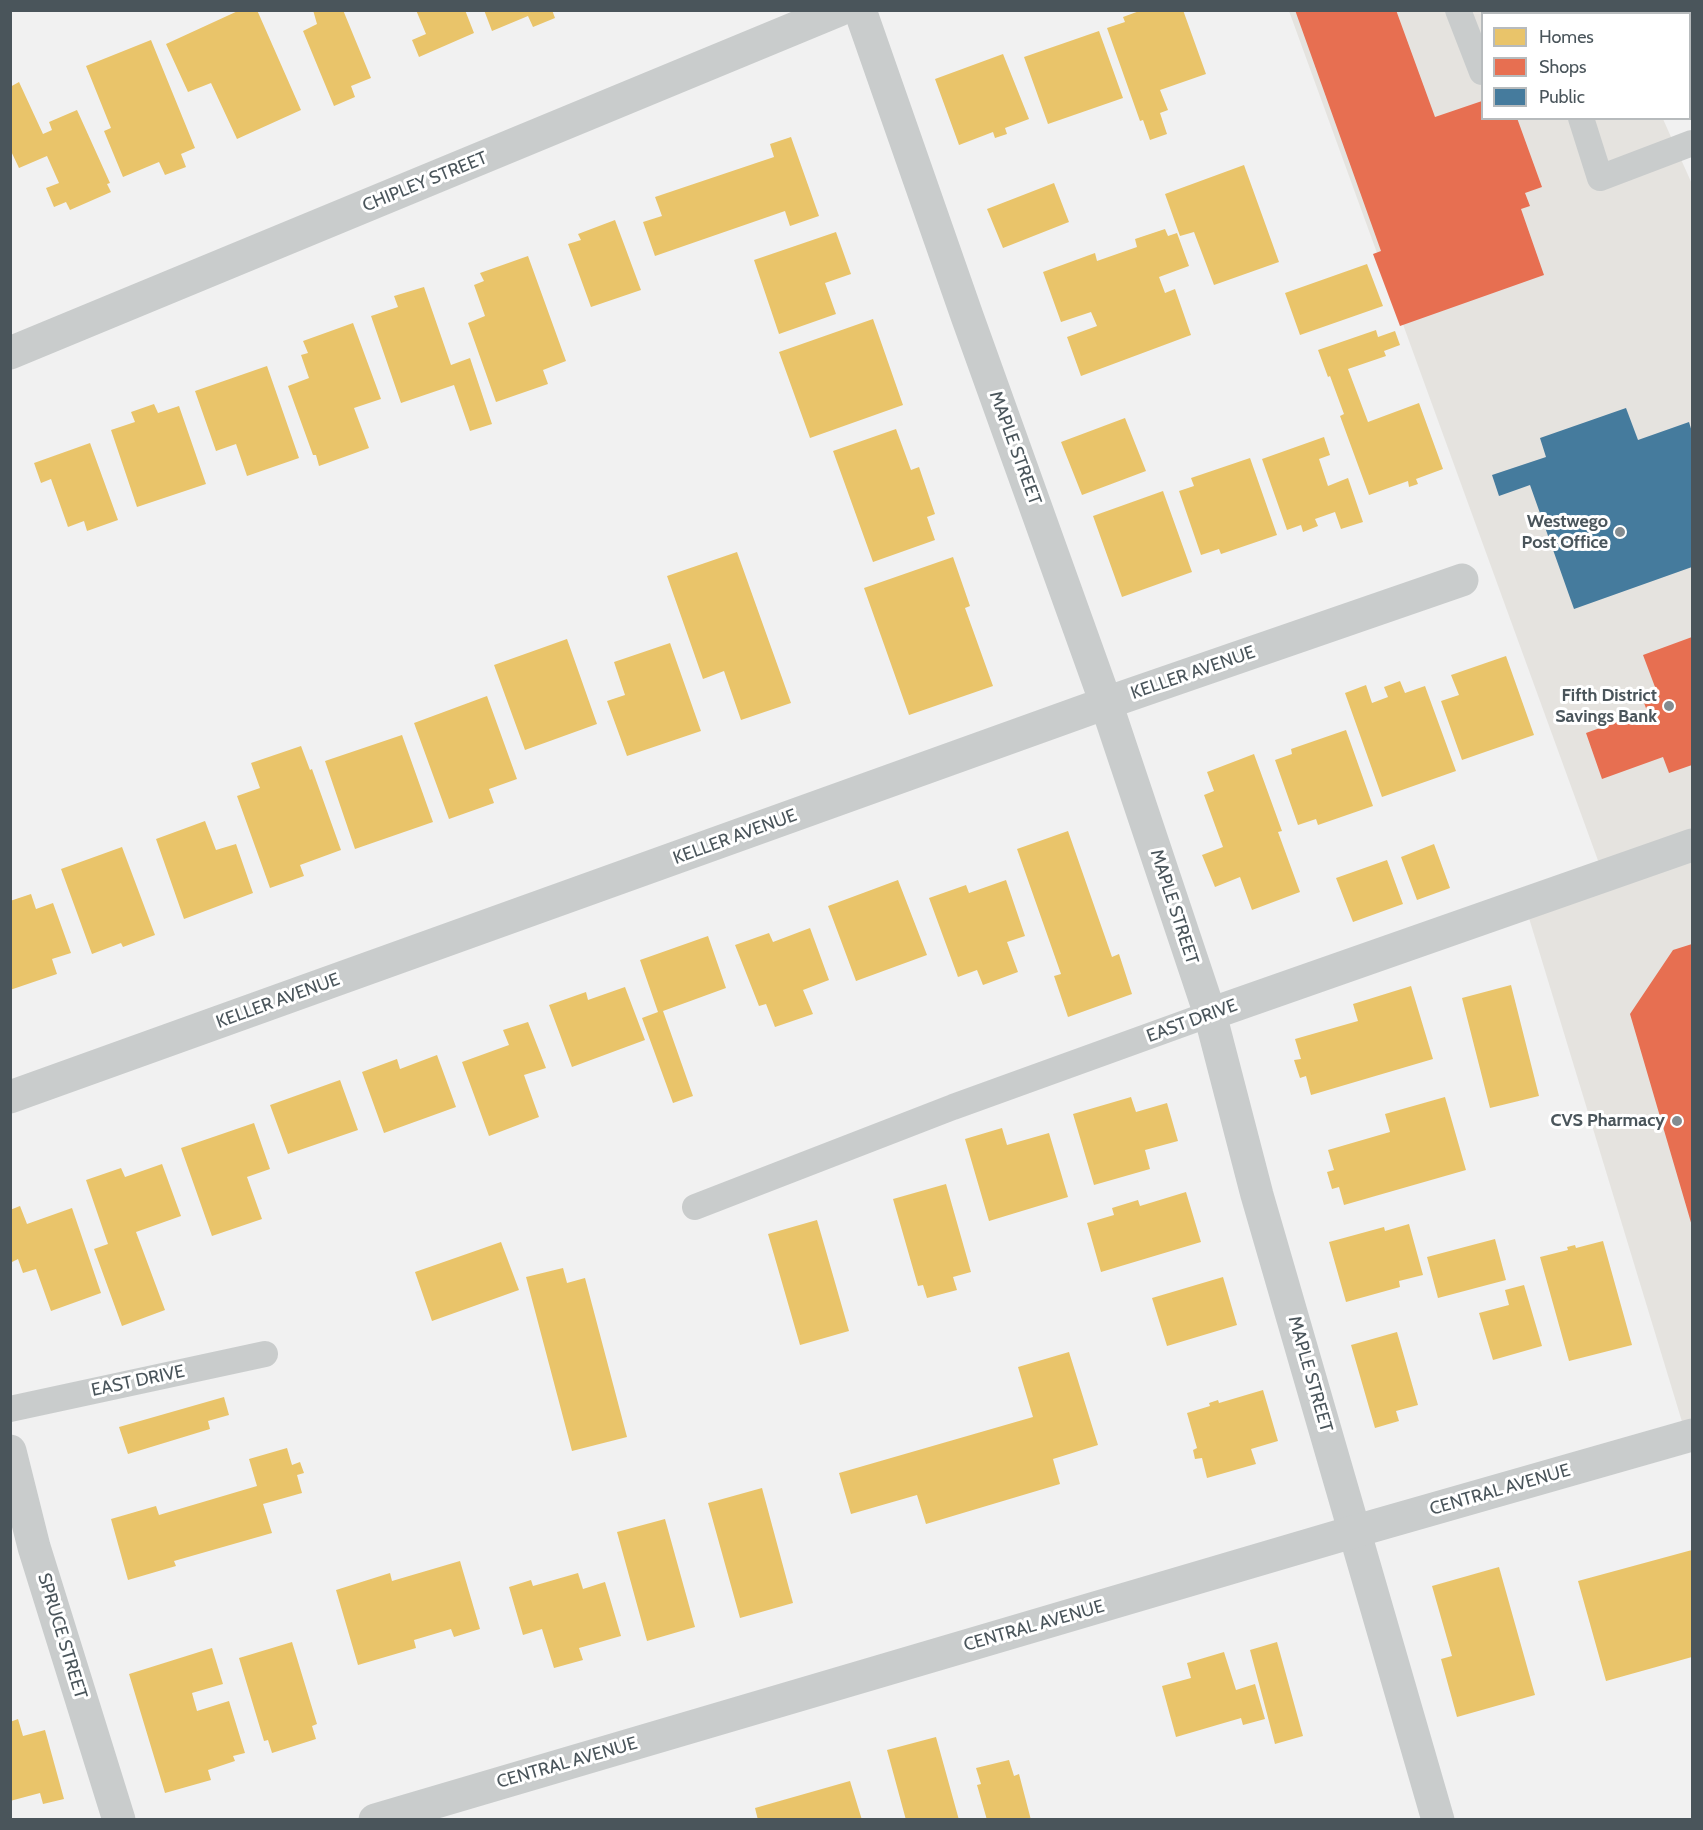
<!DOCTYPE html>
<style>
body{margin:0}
#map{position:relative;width:1703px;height:1830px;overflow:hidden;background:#f1f1f1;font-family:Cabin,sans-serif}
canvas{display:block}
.frame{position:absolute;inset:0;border:12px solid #4a555b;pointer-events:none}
.legend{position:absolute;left:1481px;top:12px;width:210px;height:108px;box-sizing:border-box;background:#fff;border:2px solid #b7bbbd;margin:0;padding:8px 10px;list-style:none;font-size:18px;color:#4a555b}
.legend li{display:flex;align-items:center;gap:12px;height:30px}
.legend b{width:30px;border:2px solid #b7bbbd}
</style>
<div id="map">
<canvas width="1703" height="1830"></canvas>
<div class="frame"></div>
<ul class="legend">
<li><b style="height:16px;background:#e9c46a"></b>Homes</li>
<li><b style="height:16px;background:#e76f51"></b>Shops</li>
<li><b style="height:16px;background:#457b9d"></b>Public</li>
</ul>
</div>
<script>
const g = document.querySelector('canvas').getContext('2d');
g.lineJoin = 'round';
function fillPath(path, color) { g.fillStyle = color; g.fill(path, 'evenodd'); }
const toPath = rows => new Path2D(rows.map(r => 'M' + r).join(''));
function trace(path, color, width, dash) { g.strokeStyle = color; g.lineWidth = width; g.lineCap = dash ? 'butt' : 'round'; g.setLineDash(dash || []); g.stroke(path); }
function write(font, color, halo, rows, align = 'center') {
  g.font = font + ' Cabin,sans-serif'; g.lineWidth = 6; g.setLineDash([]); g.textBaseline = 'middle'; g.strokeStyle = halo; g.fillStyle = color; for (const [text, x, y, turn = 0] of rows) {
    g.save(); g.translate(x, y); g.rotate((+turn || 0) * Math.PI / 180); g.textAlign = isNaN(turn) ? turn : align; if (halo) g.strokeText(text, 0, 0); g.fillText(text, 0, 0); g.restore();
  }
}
fillPath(toPath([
 [1289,11,1614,11,1615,13,1482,14,1482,118,1663,119,1692,184,1692,1448,1690,1448,1529,918,1608,888]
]), '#e5e3df');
fillPath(toPath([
 [240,10,257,10,301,110,237,139,211,83,188,92,166,44],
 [313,10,343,10,371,78,351,86,355,97,334,106,303,31,317,24],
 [416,10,465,10,474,33,419,57,412,40,426,34],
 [484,10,552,10,555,18,533,27,528,16,492,31],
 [1142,10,1183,10,1206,74,1160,90,1168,110,1160,113,1167,134,1150,140,1143,120,1140,121,1107,28,1125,22,1123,17],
 [1099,31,1123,98,1048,124,1024,57],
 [151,40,195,148,181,154,186,167,165,175,159,162,123,177,104,131,111,128,86,66],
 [1003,54,1029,119,1005,128,1007,134,995,138,993,132,959,145,935,79],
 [19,82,43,134,52,130,49,122,77,110,110,183,107,184,111,192,70,210,66,202,54,207,46,188,59,183,47,156,19,168,10,149,10,87],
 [791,137,819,216,790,226,785,211,655,256,643,222,662,216,655,197,774,157,770,144],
 [1244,165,1279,262,1214,285,1194,232,1180,236,1165,194],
 [1054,183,1069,222,1003,248,987,209],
 [615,220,641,290,591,307,568,244,581,240,578,234],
 [1165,229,1168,236,1177,233,1189,266,1159,277,1165,293,1175,289,1191,335,1081,376,1067,337,1097,326,1091,312,1061,322,1043,272,1095,253,1097,261,1137,247,1135,239],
 [836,232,851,274,825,283,836,314,779,334,754,260],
 [528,256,566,361,543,370,548,384,496,402,468,323,485,316,474,285,484,281,480,273],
 [1367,264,1383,306,1300,335,1285,293],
 [424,287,451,365,470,358,492,424,470,431,454,385,401,403,371,316,398,307,394,296],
 [873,319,903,405,810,438,779,352],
 [353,323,381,399,354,408,369,448,319,466,316,455,313,455,288,386,309,378,301,355,308,353,303,341],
 [1376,330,1378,337,1395,331,1400,345,1384,351,1386,356,1348,369,1368,422,1419,403,1443,469,1416,479,1418,484,1409,487,1408,481,1369,495,1340,416,1344,414,1330,376,1328,377,1318,350],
 [267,366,299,458,247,476,236,444,216,451,195,391],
 [154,404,158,413,179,406,206,484,137,507,111,430,135,422,131,412],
 [1125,418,1146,471,1082,495,1061,442],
 [896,429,911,470,919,467,935,514,927,517,935,540,873,562,833,451],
 [1324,437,1330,455,1319,459,1328,486,1348,478,1363,522,1341,529,1335,512,1315,519,1318,526,1303,532,1301,525,1287,530,1262,459],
 [90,443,118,520,87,531,84,521,68,527,51,479,41,483,34,463],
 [1250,458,1277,535,1221,554,1219,549,1201,555,1179,491,1194,486,1191,478],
 [1163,491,1192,572,1122,597,1093,516],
 [737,552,791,703,741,720,724,671,703,679,667,576],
 [953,557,970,606,965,608,993,686,909,715,864,588],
 [567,639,597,724,525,750,494,665],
 [670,643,701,731,627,756,607,701,625,695,614,662],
 [1506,656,1534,735,1462,760,1441,701,1459,695,1451,675],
 [1400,681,1405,693,1425,686,1456,771,1382,797,1345,693,1366,685,1372,703,1388,697,1384,687],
 [487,696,517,779,489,789,494,803,449,819,414,723],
 [1346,730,1373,806,1318,825,1316,819,1298,825,1275,760,1292,754,1291,749],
 [402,735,433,822,355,849,325,761],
 [301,746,310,770,312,769,341,850,300,865,304,876,270,888,237,796,260,788,251,763],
 [1254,754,1282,831,1278,832,1300,892,1252,910,1240,877,1215,887,1202,855,1223,847,1204,795,1214,791,1207,772],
 [205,821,216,850,236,844,253,893,184,919,156,839],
 [1068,831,1112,957,1119,954,1132,994,1068,1017,1054,976,1061,974,1017,849],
 [1434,844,1450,888,1417,900,1401,857],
 [122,847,155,935,123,947,121,943,92,954,61,869],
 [1387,860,1403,904,1353,922,1336,878],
 [898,880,927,955,856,981,828,906],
 [1006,880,1025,936,1007,942,1018,972,983,985,977,970,958,977,929,898,966,885,969,893],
 [31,894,36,909,53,903,71,953,52,959,57,974,10,990,10,901],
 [810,928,829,980,803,990,813,1014,775,1027,766,1004,759,1006,735,945,769,933,773,942],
 [708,936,726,988,663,1011,693,1096,673,1103,642,1018,658,1012,640,960],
 [1511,985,1539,1096,1490,1108,1462,998],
 [1411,986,1433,1059,1311,1095,1306,1076,1300,1078,1294,1060,1301,1059,1295,1039,1358,1021,1353,1004],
 [625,987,645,1040,572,1067,549,1005,586,992,588,1000],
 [528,1022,546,1068,524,1075,539,1117,489,1136,462,1062,509,1045,503,1030],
 [437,1055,456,1107,384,1133,362,1072,397,1059,400,1069],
 [340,1080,358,1130,288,1154,270,1105],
 [1131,1097,1136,1112,1167,1103,1178,1141,1145,1150,1150,1169,1094,1185,1073,1114],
 [1445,1097,1466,1170,1344,1205,1339,1187,1332,1189,1327,1172,1334,1170,1328,1150,1390,1132,1385,1114],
 [254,1123,270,1169,247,1177,262,1219,212,1236,181,1148],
 [1002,1128,1007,1145,1049,1133,1068,1197,989,1221,965,1139],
 [162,1164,181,1216,136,1232,165,1310,122,1326,94,1249,108,1244,86,1180,121,1168,125,1177],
 [946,1184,971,1272,953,1277,957,1290,927,1298,923,1285,918,1286,893,1199],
 [1186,1192,1201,1242,1101,1272,1087,1223,1114,1215,1112,1208,1138,1200,1140,1206],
 [20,1206,27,1224,72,1208,101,1293,51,1311,36,1269,23,1273,18,1259,12,1262,10,1259,10,1210],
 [817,1220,849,1331,800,1345,768,1234],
 [1409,1224,1423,1275,1399,1281,1400,1287,1346,1302,1329,1242,1384,1227,1385,1231],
 [1495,1239,1506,1280,1438,1298,1427,1257],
 [1603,1241,1632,1345,1569,1361,1540,1257,1568,1250,1567,1247,1575,1245,1576,1248],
 [501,1242,519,1290,432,1321,415,1272],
 [563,1268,567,1283,585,1278,627,1437,572,1451,526,1277],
 [1223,1277,1237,1325,1167,1346,1152,1298],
 [1524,1285,1542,1346,1493,1360,1479,1313,1509,1305,1505,1290],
 [1397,1332,1418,1405,1396,1411,1399,1421,1375,1428,1351,1345],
 [1069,1352,1098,1445,1053,1459,1060,1484,926,1524,917,1495,851,1514,839,1473,1033,1417,1018,1367],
 [1263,1390,1278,1441,1251,1449,1256,1464,1207,1478,1202,1458,1195,1459,1193,1450,1197,1448,1187,1413,1210,1406,1209,1403,1218,1400,1219,1403],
 [224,1397,229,1415,208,1421,210,1429,128,1454,119,1427],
 [287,1448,292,1465,300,1462,304,1473,297,1475,302,1493,263,1504,272,1533,174,1561,176,1566,128,1580,111,1519,156,1506,159,1515,257,1486,249,1459],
 [762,1488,793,1603,740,1618,708,1503],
 [665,1519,695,1627,647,1641,617,1532],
 [1692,1550,1692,1657,1606,1681,1578,1581],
 [460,1561,480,1629,454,1637,451,1629,414,1640,416,1648,358,1665,336,1590,390,1573,392,1581],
 [1499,1567,1535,1695,1457,1717,1441,1659,1452,1656,1432,1586],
 [578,1573,583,1589,605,1582,621,1636,579,1648,583,1660,554,1668,542,1629,523,1635,509,1587,531,1580,533,1586],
 [292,1642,317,1724,312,1726,316,1739,272,1753,268,1740,264,1741,239,1658],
 [1277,1642,1303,1736,1275,1744,1250,1650],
 [212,1648,223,1684,192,1693,197,1711,229,1701,245,1753,233,1756,235,1761,208,1770,211,1780,165,1793,129,1674],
 [1224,1652,1236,1690,1255,1684,1265,1719,1243,1725,1241,1718,1176,1737,1162,1686,1191,1678,1187,1663],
 [18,1719,23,1736,45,1730,64,1799,43,1804,40,1793,10,1801,10,1722],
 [936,1737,959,1820,906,1820,887,1750],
 [1009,1760,1014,1776,1019,1774,1031,1820,987,1820,977,1785,981,1784,976,1768],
 [850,1781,862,1820,758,1820,755,1808]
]), '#e9c46a');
fillPath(toPath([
 [1295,10,1396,10,1435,117,1482,101,1482,118,1517,118,1542,187,1525,193,1530,206,1521,209,1544,275,1400,326,1373,254,1381,251],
 [1692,637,1692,765,1669,773,1663,757,1602,779,1586,733,1647,711,1643,700,1658,695,1643,655],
 [1692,944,1692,1226,1630,1014,1673,950]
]), '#e76f51');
fillPath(toPath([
 [1626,408,1638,440,1689,422,1692,432,1692,567,1574,609,1530,485,1499,496,1492,475,1546,457,1540,438]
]), '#457b9d');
const trunk = toPath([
 [1674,10,1675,14],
 [1690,46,1692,52]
]);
trace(trunk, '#b7bcbf', 36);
trace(toPath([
 [1458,10,1482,72],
 [1547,10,1547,14],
 [1581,118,1600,178,1692,143],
 [695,1207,953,1107,1210,1014],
 [10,1409,265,1354]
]), '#c9cccc', 26);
trace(toPath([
 [860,10,967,316,1106,703,1210,1014,1257,1195,1438,1820],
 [10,353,839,10],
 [1210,1014,1692,845],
 [10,1097,1106,703,1462,580],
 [10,1451,34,1547,119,1820]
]), '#c9cccc', 33);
trace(toPath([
 [375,1820,1356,1531,1692,1435]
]), '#c9cccc', 33);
trace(trunk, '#c0c6c8', 33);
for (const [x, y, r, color] of [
 [1620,532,6,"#848c90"],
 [1669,706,6,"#848c90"],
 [1677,1121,6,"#848c90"]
]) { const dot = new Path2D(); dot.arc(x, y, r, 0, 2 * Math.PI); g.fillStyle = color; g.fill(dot); trace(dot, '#fff', 2); }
write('18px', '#4a555b', '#fff', [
 ["CHIPLEY STREET",425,182,-22],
 ["MAPLE STREET",1015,448,70],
 ["KELLER AVENUE",1193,673,-19],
 ["KELLER AVENUE",735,837,-20],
 ["MAPLE STREET",1174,907,72],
 ["KELLER AVENUE",278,1001,-20],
 ["EAST DRIVE",1192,1021,-20],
 ["MAPLE STREET",1310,1374,74],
 ["EAST DRIVE",138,1381,-12],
 ["CENTRAL AVENUE",1500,1490,-16],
 ["CENTRAL AVENUE",1034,1626,-16],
 ["SPRUCE STREET",62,1636,73],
 ["CENTRAL AVENUE",567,1763,-16]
]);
write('bold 18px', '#4a555b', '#fff', [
 ["Westwego",1608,522],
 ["Post Office",1608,543],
 ["Fifth District",1657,696],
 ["Savings Bank",1657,717],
 ["CVS Pharmacy",1665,1121]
], 'right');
</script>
